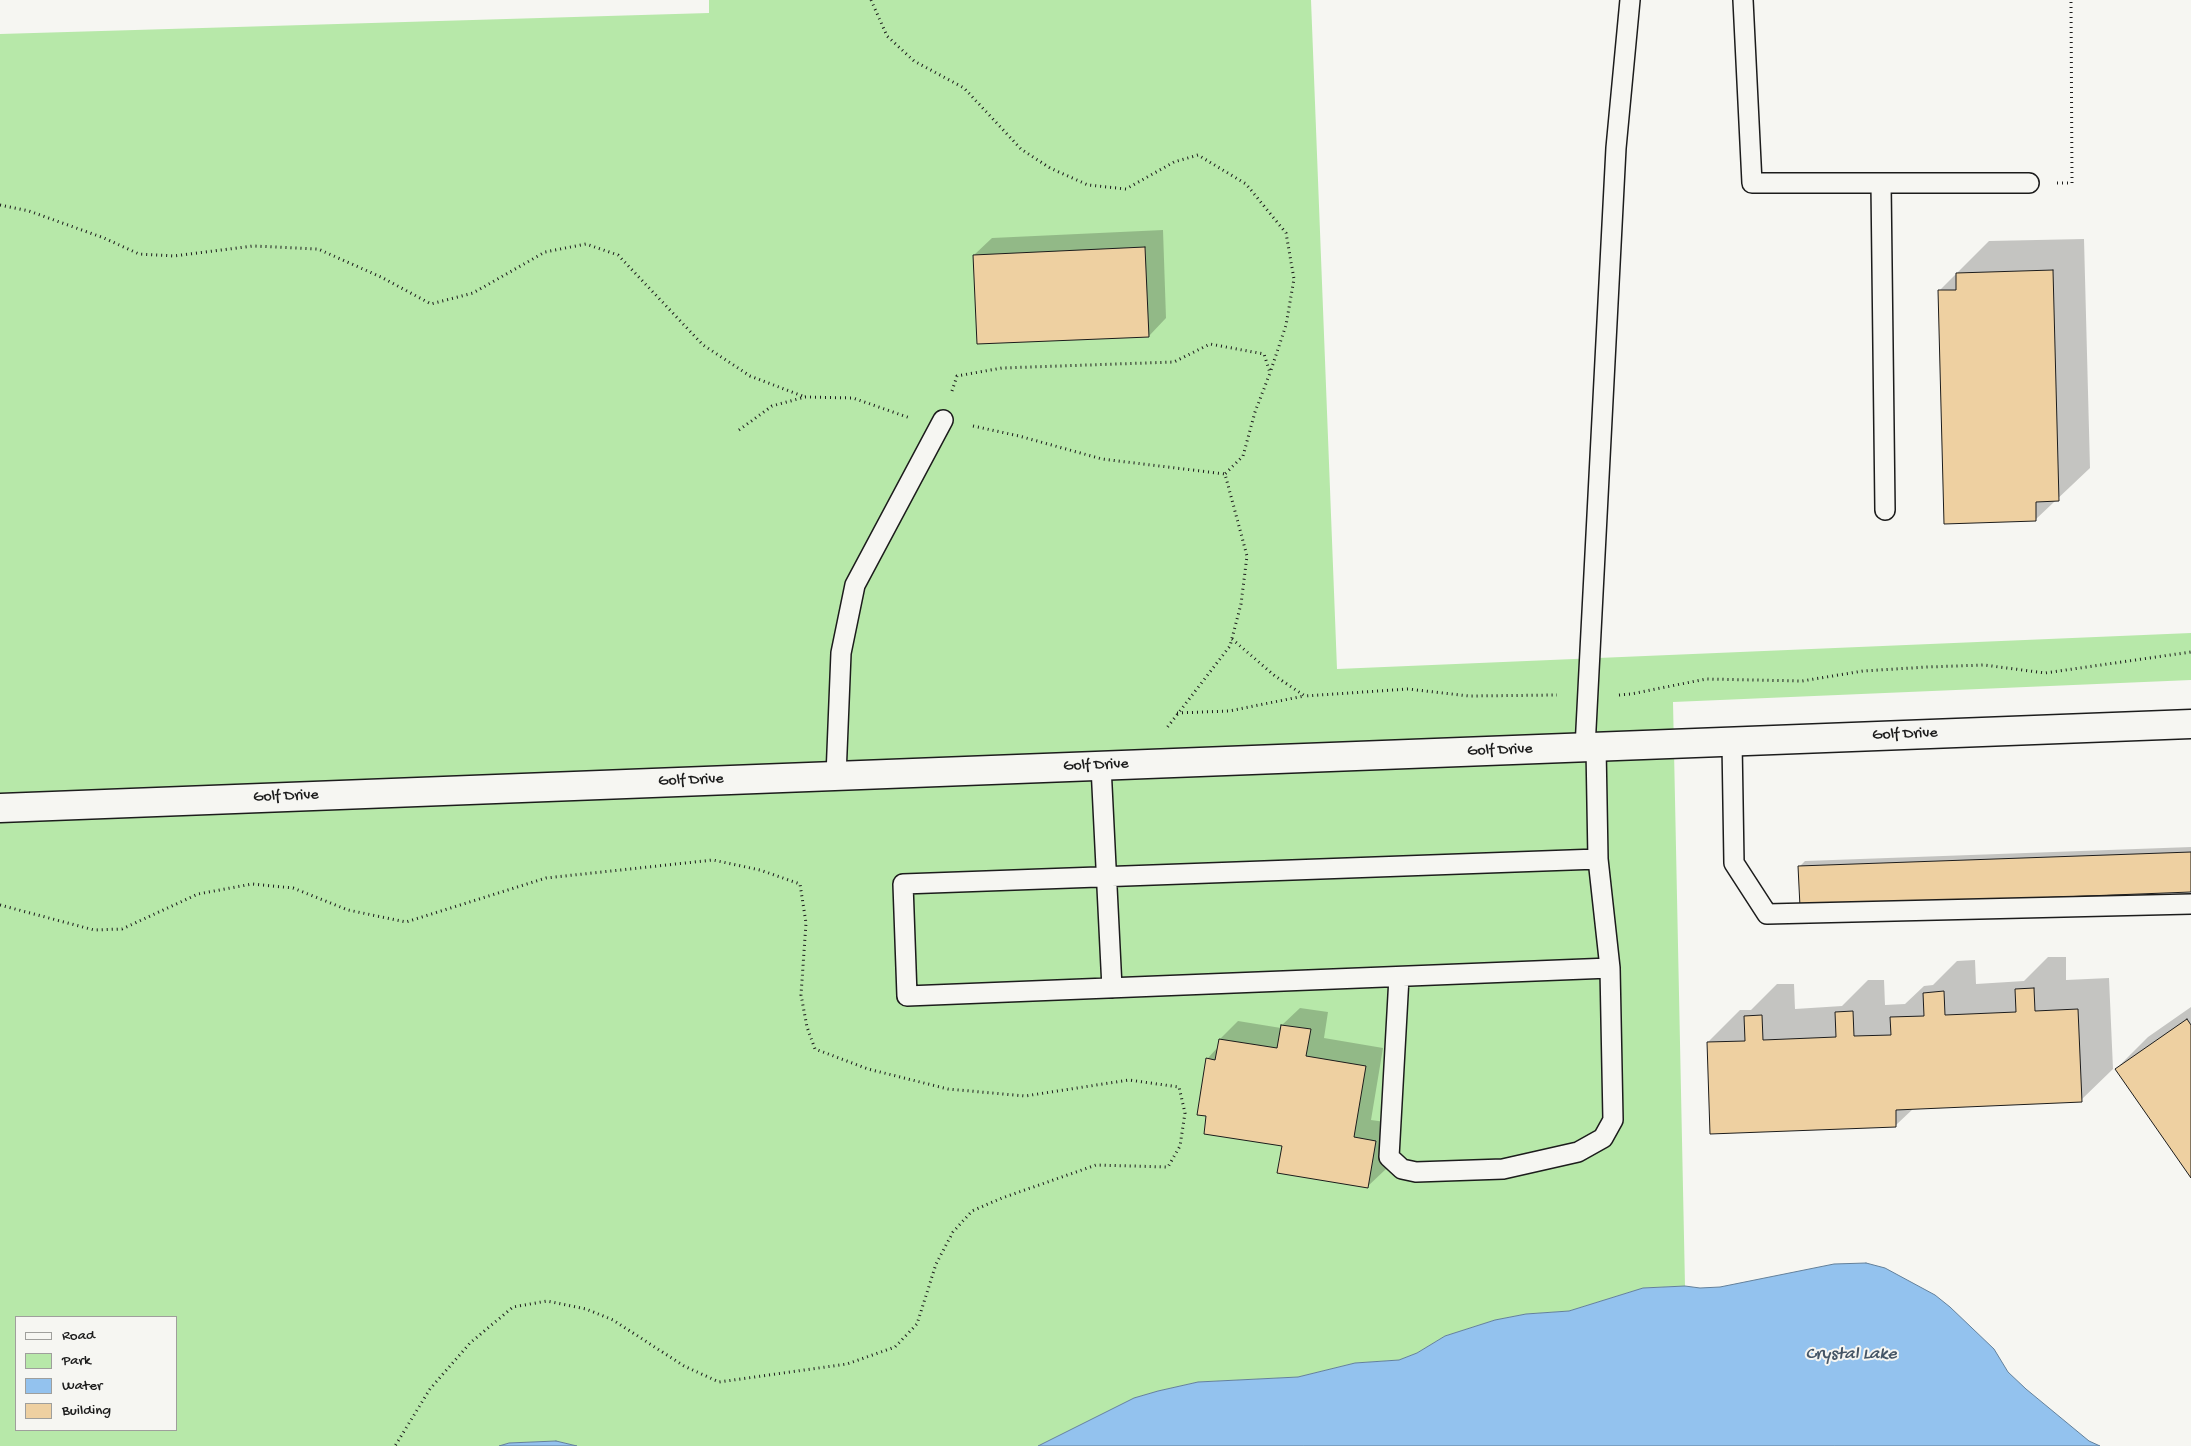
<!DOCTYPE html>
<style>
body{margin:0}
#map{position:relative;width:2191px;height:1446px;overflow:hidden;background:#f6f6f2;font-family:"Gochi Hand",sans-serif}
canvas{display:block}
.legend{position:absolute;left:15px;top:1316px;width:162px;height:115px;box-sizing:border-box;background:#f6f6f2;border:1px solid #9f9f9c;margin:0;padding:6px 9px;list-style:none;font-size:15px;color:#1c1c1c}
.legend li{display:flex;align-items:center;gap:10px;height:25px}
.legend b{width:25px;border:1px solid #9f9f9c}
</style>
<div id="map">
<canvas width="2191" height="1446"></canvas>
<ul class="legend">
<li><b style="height:6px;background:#f6f6f2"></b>Road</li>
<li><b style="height:14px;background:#b7e8a9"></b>Park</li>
<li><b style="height:14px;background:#93c2ee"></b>Water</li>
<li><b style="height:14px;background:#eed0a1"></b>Building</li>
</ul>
</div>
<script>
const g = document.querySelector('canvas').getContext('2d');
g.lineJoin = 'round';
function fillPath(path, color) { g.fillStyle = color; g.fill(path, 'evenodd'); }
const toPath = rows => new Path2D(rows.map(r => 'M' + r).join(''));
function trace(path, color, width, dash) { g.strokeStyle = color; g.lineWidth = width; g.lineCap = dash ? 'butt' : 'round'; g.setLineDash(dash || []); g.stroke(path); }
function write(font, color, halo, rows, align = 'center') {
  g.font = font + ' "Gochi Hand",sans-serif'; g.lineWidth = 4; g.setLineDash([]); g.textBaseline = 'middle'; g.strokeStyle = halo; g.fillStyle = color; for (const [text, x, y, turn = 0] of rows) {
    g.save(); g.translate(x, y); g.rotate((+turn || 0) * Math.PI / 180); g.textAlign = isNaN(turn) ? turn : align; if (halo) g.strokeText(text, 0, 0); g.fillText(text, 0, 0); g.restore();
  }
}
fillPath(toPath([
 [709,0,1311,0,1337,669,2191,633,2191,680,1673,702,1685,1286,1643,1288,1569,1311,1526,1314,1495,1320,1445,1336,1417,1353,1399,1360,1355,1363,1298,1377,1198,1382,1158,1391,1134,1398,1038,1446,577,1446,556,1441,509,1443,499,1446,0,1446,0,34,709,13],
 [16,1317,176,1317,176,1430,16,1430]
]), '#b7e8a9');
const water = toPath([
 [1866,1263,1885,1268,1935,1295,1950,1307,1994,1349,2008,1372,2026,1389,2089,1441,2100,1446,1038,1446,1134,1398,1158,1391,1198,1382,1298,1377,1355,1363,1399,1360,1417,1353,1445,1336,1495,1320,1526,1314,1569,1311,1643,1288,1685,1286,1700,1288,1720,1287,1834,1264,1866,1263],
 [556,1441,577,1446,499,1446,509,1443,556,1441]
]);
fillPath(water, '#93c2ee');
trace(water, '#63809a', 1);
fillPath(toPath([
 [1163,230,1166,318,1149,336,974,255,992,238],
 [2084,239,2090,468,2035,520,1939,291,1989,241],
 [2191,847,2191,891,1800,866,1805,861],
 [2048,957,2066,957,2066,980,2109,978,2113,1069,2081,1100,1914,1108,1896,1125,1708,1042,1740,1010,1751,1010,1777,984,1794,984,1795,1009,1842,1006,1868,980,1884,980,1885,1005,1905,1004,1924,986,1933,985,1957,961,1975,960,1976,984,2024,981],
 [2191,1007,2191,1176,2116,1069,2148,1037],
 [1300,1008,1328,1012,1324,1038,1383,1048,1371,1120,1393,1123,1386,1169,1368,1186,1283,1145,1208,1115,1199,1114,1208,1058,1218,1047,1220,1039,1238,1021,1281,1028,1282,1025]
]), '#0003');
const building = toPath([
 [1145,247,1149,337,977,344,973,255,1145,247],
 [2053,270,2059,501,2036,502,2036,521,1944,524,1938,290,1956,290,1956,273,2053,270],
 [2191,852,2191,892,1800,907,1798,866,2191,852],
 [2034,988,2035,1011,2078,1009,2082,1102,1896,1110,1896,1127,1710,1134,1707,1042,1745,1041,1744,1016,1762,1015,1763,1040,1836,1037,1835,1012,1853,1011,1854,1036,1891,1035,1890,1017,1924,1016,1923,993,1944,991,1945,1015,2016,1012,2015,989,2034,988],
 [2187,1019,2191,1025,2191,1178,2115,1069,2187,1019],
 [1281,1025,1311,1029,1306,1056,1366,1066,1354,1137,1376,1141,1368,1188,1277,1173,1282,1146,1204,1134,1206,1116,1197,1115,1206,1058,1215,1060,1219,1039,1277,1048,1281,1025]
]);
fillPath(building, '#eed0a1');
trace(building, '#1c1c1c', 1);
const service = toPath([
 [1743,0,1752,183,2029,183],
 [1881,183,1885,510],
 [1732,742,1734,863,1767,914,2191,904],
 [1585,748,1616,148,1630,0],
 [1101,766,1112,988],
 [836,776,841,653,855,585,943,420],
 [1598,859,903,884,907,996,1610,968],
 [1399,977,1389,1157,1402,1169,1416,1172,1503,1169,1578,1152,1603,1138,1613,1120,1610,968,1598,859,1596,747]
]);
const tertiary = toPath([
 [0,808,2191,724]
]);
trace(service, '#1c1c1c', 22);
trace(tertiary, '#1c1c1c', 31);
trace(toPath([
 [871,0,887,36,914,61,964,88,1021,149,1050,168,1088,185,1126,189,1174,162,1198,155,1246,184,1286,233,1294,279,1286,325,1270,373],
 [2057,183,2072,183,2071,0],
 [0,205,29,211,104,238,139,254,174,256,253,246,318,249,381,277,431,304,473,293,545,252,586,244,618,255,703,345,750,376,805,397],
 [952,391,957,376,1002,368,1174,362,1210,344,1264,354,1270,373,1255,412,1243,456,1225,474],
 [973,426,1019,436,1102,459,1225,474,1247,556,1241,604,1230,646,1166,729],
 [739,430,772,406,805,397,853,398,910,418],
 [1232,639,1275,676,1305,696,1408,689,1469,696,1557,695],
 [1619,695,1631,694,1706,679,1802,681,1863,671,1927,667,1984,665,2045,673,2191,652],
 [1177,713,1229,711,1304,696],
 [0,905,94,930,122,929,198,894,252,884,293,888,348,910,406,922,546,878,713,860,760,870,800,884,806,923,801,995,807,1027,815,1049,868,1069,948,1089,1025,1096,1129,1080,1179,1087,1185,1113,1180,1146,1168,1167,1096,1165,1002,1198,972,1211,953,1232,936,1264,917,1324,895,1347,847,1364,719,1382,684,1366,613,1320,586,1309,547,1301,513,1307,470,1343,430,1389,395,1446]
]), '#1c1c1c', 3, [1, 4]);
trace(service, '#f6f6f2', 19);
trace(tertiary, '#f6f6f2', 28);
write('16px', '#1c1c1c', '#f6f6f2', [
 ["Golf Drive",1905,735,-2],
 ["Golf Drive",1500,751,-2],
 ["Golf Drive",1096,766,-2],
 ["Golf Drive",691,781,-2],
 ["Golf Drive",286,797,-2]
]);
write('italic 18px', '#465666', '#f6f6f2', [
 ["Crystal Lake",1851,1355]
]);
</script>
